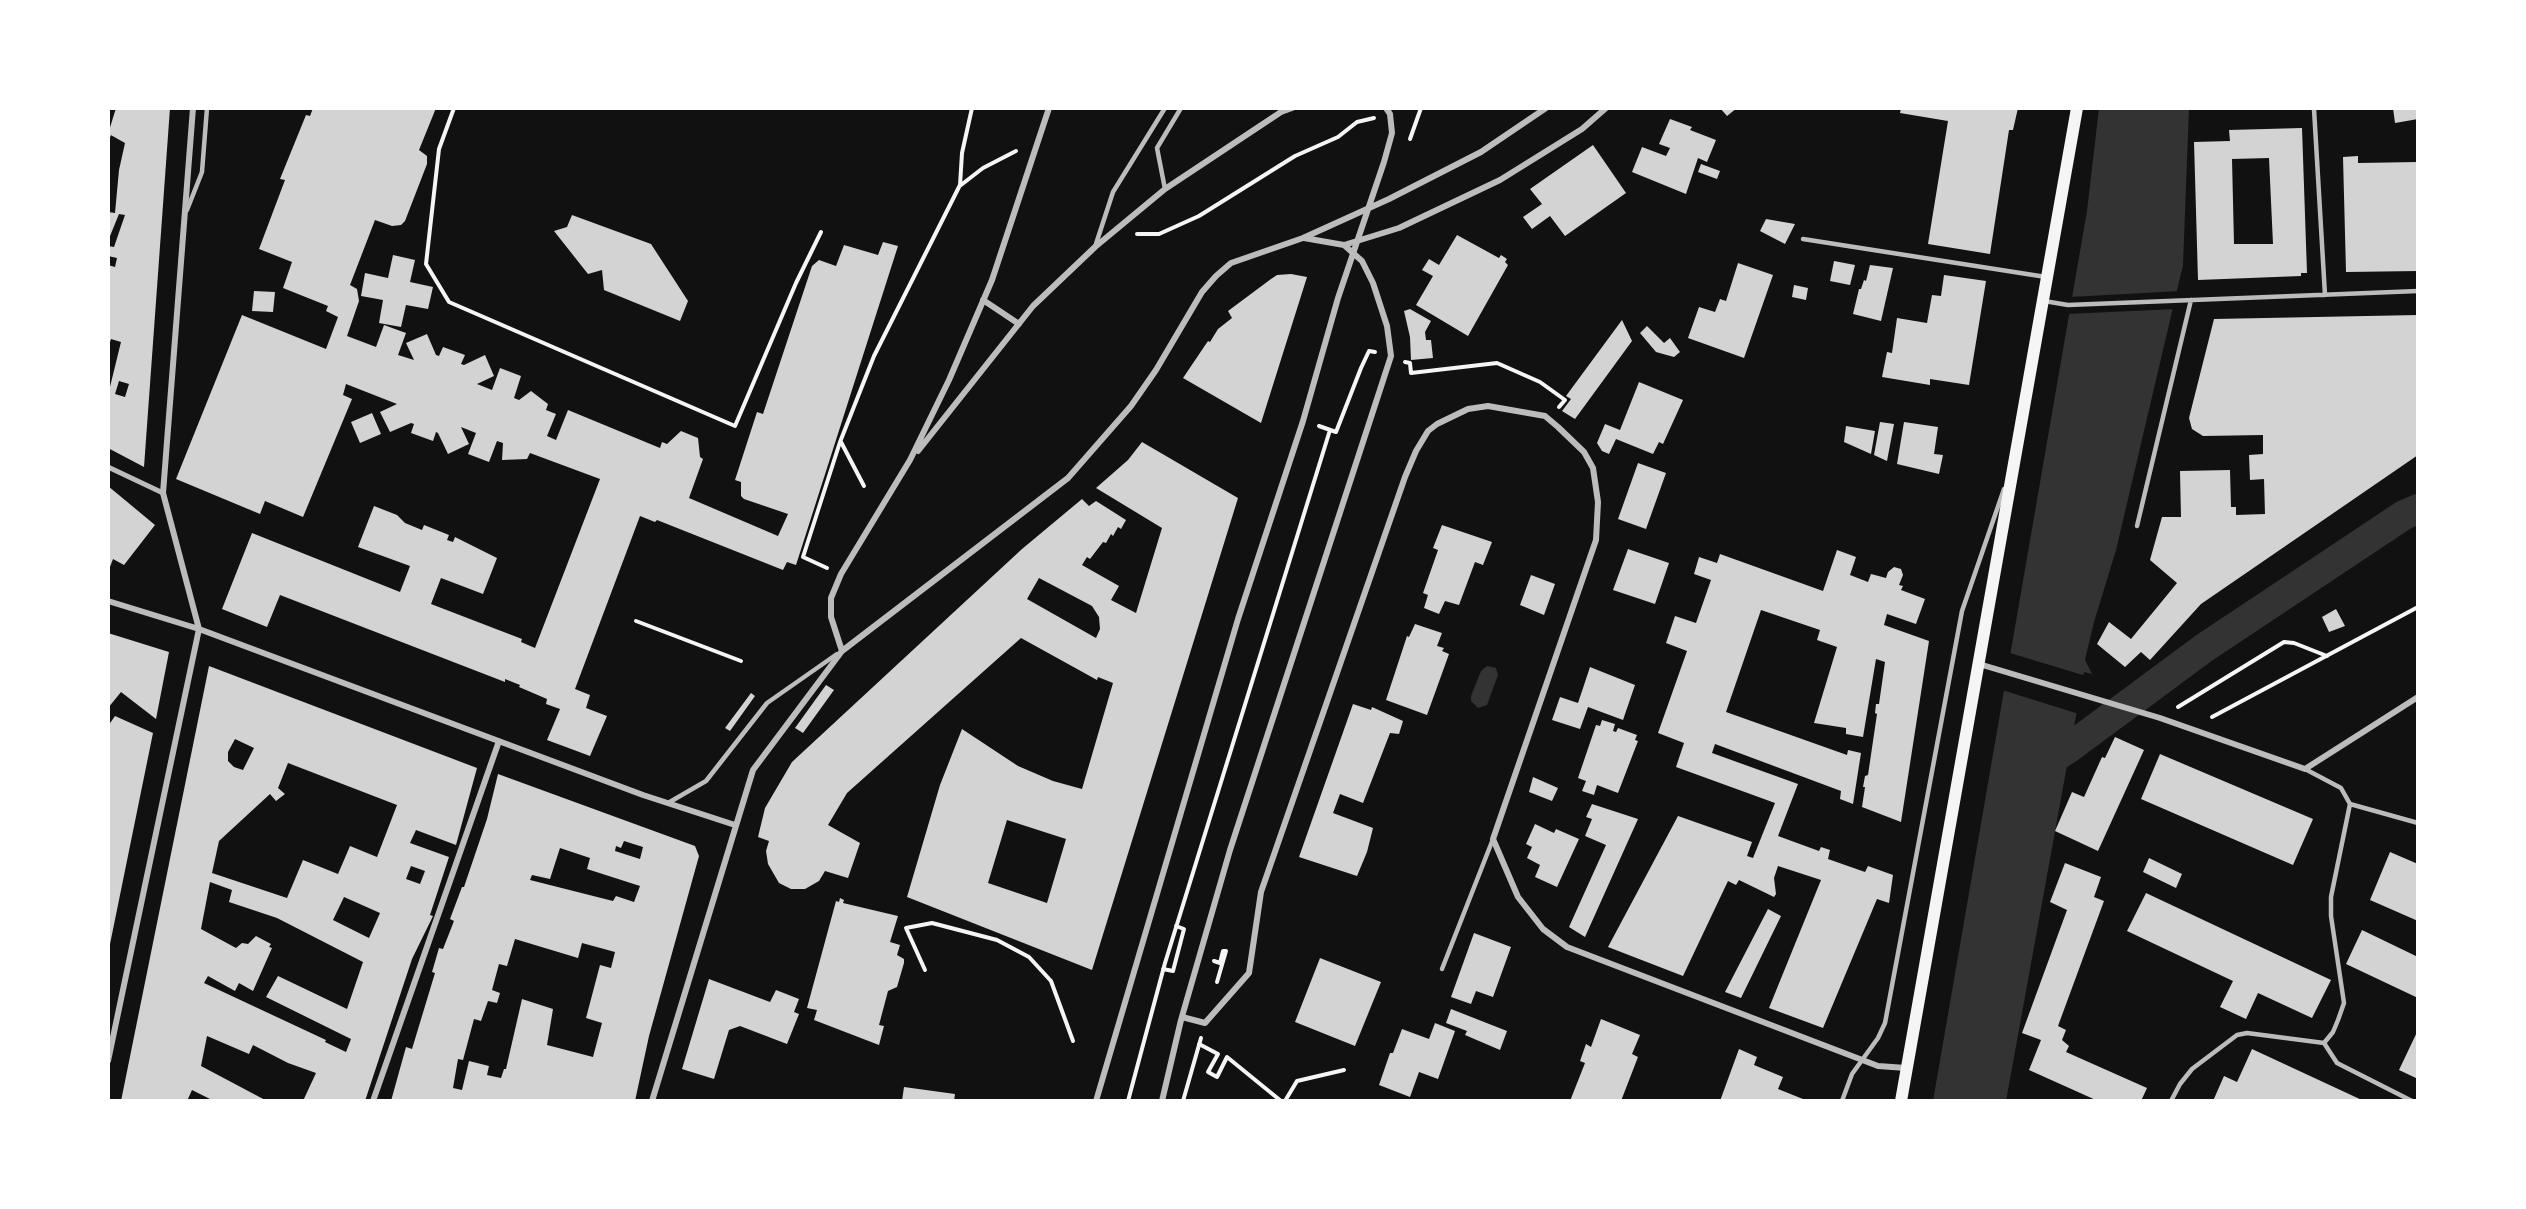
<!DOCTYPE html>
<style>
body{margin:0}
#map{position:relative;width:2526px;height:1209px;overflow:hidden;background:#111;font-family:Montserrat,sans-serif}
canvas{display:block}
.frame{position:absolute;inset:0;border:110px solid #fff;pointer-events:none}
</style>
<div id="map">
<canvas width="2526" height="1209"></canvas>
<div class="frame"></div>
</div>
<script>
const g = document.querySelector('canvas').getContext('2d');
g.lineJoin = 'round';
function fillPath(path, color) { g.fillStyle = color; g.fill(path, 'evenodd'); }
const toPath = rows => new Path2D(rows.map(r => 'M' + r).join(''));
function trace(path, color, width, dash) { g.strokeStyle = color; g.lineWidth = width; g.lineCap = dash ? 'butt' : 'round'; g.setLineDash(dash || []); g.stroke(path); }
fillPath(toPath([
 [2099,108,2189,108,2183,265,2116,550,2094,622,2085,660,2092,674,2084,672,2006,1101,1933,1101,2087,211],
 [1487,666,1496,668,1498,675,1487,705,1478,708,1471,701,1471,696,1481,671]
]), '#333');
fillPath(toPath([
 [2180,291,2176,309,2066,314,2070,297],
 [2010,653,2086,676,2079,714,2002,690]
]), '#111');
trace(toPath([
 [2035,770,2069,748,2204,648,2404,515,2418,509]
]), '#333', 30);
fillPath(toPath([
 [116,108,170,108,144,467,108,448,108,395,121,342,111,339,108,348,108,265,115,267,117,258,108,256,108,246,114,247,125,215,119,214,108,241,108,212,115,213,119,170,125,143,109,134,111,135,108,142,108,134],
 [119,381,129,384,125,397,115,394],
 [313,108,436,108,419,150,427,156,427,164,405,221,401,225,392,226,375,220,350,285,357,289,359,301,347,336,376,347,384,325,406,333,398,355,414,360,406,343,427,334,436,355,439,356,443,347,465,355,461,364,464,365,485,355,494,376,477,384,492,390,500,368,521,376,514,398,519,400,531,391,548,404,546,410,556,414,547,436,556,440,568,410,660,448,662,442,667,444,681,431,698,438,700,457,703,459,689,498,778,536,788,514,744,499,741,496,741,482,735,480,757,412,763,414,812,266,819,260,836,266,844,245,878,255,883,242,898,246,796,565,787,562,783,570,657,520,655,522,640,516,575,689,590,695,586,708,607,716,590,756,547,740,560,709,546,704,547,699,519,687,520,685,505,679,505,682,280,595,267,627,222,609,252,533,400,592,410,566,358,547,374,506,397,515,405,523,422,530,424,525,449,535,447,540,453,542,455,537,497,558,483,594,441,578,431,604,522,639,521,642,535,648,600,479,530,453,527,459,502,460,503,443,497,441,489,462,468,454,476,433,461,427,469,444,448,454,438,433,436,432,433,441,411,433,414,424,411,423,390,432,380,412,397,404,346,384,343,395,352,399,303,517,265,501,260,514,176,479,242,315,326,349,338,317,326,311,328,306,283,288,292,262,259,249,285,180,280,179,306,115,310,116],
 [1720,108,1737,108,1727,116],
 [1901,108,2018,108,2013,130,2009,130,1990,254,1928,244,1948,121,1900,113],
 [2393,108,2418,108,2418,119,2395,123],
 [1670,119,1692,127,1690,130,1716,140,1707,162,1698,158,1686,194,1632,172,1642,147,1666,156,1670,148,1659,144],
 [2302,128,2307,273,2301,273,2301,276,2198,280,2194,142,2230,141,2229,130],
 [2269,158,2273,244,2234,244,2232,159],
 [1593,145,1626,193,1565,236,1550,216,1532,229,1523,217,1542,204,1530,189],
 [2358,156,2358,163,2418,162,2418,271,2346,272,2343,157],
 [1701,164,1720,171,1717,179,1698,172],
 [572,215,651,244,688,301,680,321,604,290,602,270,588,274,554,231,567,227],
 [1766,219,1795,224,1785,244,1760,231],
 [1457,235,1499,258,1501,255,1507,259,1505,262,1508,265,1468,336,1416,305,1433,276,1422,270,1429,259,1439,265],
 [393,255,415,260,410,282,433,287,428,309,406,305,401,327,379,323,383,300,361,296,365,273,388,278],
 [1834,261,1855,265,1850,285,1830,281],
 [1738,263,1773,275,1744,358,1688,338,1699,307,1715,312,1720,299,1726,301],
 [1870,265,1893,268,1881,321,1853,314,1859,289,1861,289,1864,280,1866,281],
 [1291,274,1307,277,1261,423,1183,378,1208,341,1210,342,1218,329,1232,318,1228,311,1271,279,1277,275],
 [1944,275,1986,281,1969,385,1930,379,1930,385,1882,377,1887,352,1892,353,1897,318,1927,323,1932,295,1941,296],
 [1794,285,1808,288,1806,300,1792,297],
 [254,291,275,292,273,312,252,311],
 [1410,309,1431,321,1425,332,1426,340,1431,340,1433,358,1411,360,1410,337,1404,311],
 [2418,315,2418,455,2201,604,2150,660,2141,652,2125,667,2097,644,2109,622,2131,639,2177,583,2150,560,2162,517,2181,517,2180,471,2230,470,2231,507,2236,507,2236,515,2265,514,2264,479,2250,480,2249,455,2263,454,2263,435,2203,436,2192,429,2189,418,2214,319],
 [1622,320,1632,341,1575,419,1562,411,1571,399,1566,396],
 [1647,326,1664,343,1670,338,1680,352,1674,357,1656,352,1640,333],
 [1639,382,1683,400,1663,444,1659,442,1653,454,1616,439,1609,454,1602,451,1597,443,1605,424,1620,430],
 [372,413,381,434,360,443,351,422],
 [1880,422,1894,424,1887,461,1874,455],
 [1904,422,1938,427,1934,454,1943,455,1939,474,1897,464],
 [1846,426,1875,431,1871,454,1844,442],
 [1142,442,1238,498,1092,970,907,897,940,785,962,729,1018,766,1053,781,1082,789,1113,683,1098,677,1097,680,1021,638,847,793,828,825,860,843,848,878,825,871,819,881,805,889,791,889,779,883,768,864,766,851,769,841,758,837,765,808,792,762,1022,549,1082,499,1089,506,1096,501,1126,520,1121,529,1118,527,1113,536,1111,534,1106,543,1103,542,1090,559,1087,557,1082,565,1119,586,1111,600,1136,613,1162,528,1096,488,1128,460],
 [1039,578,1092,606,1099,617,1100,629,1096,638,1027,599],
 [1007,820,1066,839,1047,903,988,883],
 [1638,463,1666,473,1646,529,1618,519],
 [108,486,155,525,124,565,113,559,108,572],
 [1442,525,1492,542,1483,565,1475,562,1459,605,1445,601,1439,614,1424,608,1428,595,1423,593,1438,550,1433,548],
 [1628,549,1669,563,1655,604,1613,590],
 [1837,550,1856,557,1850,575,1868,582,1871,574,1886,578,1888,572,1894,567,1901,569,1903,575,1899,585,1903,586,1901,590,1925,599,1916,624,1887,614,1884,625,1929,641,1901,822,1862,807,1865,787,1863,787,1865,776,1868,775,1877,714,1875,713,1876,704,1879,704,1885,662,1876,659,1863,737,1846,734,1846,728,1814,723,1837,647,1817,640,1820,630,1761,610,1726,712,1847,755,1848,750,1861,753,1853,804,1840,799,1841,791,1715,744,1712,753,1798,784,1778,836,1819,851,1821,847,1830,850,1828,859,1865,872,1868,866,1893,875,1889,903,1877,899,1823,1028,1769,1008,1821,880,1778,866,1774,878,1776,894,1774,897,1739,880,1736,885,1728,881,1683,976,1608,947,1678,816,1752,842,1747,856,1753,858,1775,803,1676,767,1684,743,1658,733,1687,651,1666,643,1675,616,1696,623,1711,580,1694,574,1699,557,1717,563,1720,554,1823,591],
 [1531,575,1555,584,1544,615,1520,605],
 [2336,609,2345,626,2329,632,2322,617],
 [1415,624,1442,633,1437,646,1444,648,1442,651,1449,654,1427,715,1386,700,1407,636,1409,637],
 [108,633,169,652,156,719,121,692,108,708],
 [209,666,477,768,456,845,416,830,410,843,449,857,430,915,433,916,412,959,365,1101,303,1101,316,1073,288,1063,253,1045,249,1054,207,1036,201,1066,267,1101,214,1101,192,1090,187,1101,121,1101],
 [235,739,254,748,243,770,234,767,228,761,228,752],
 [288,763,397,805,377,857,350,846,338,874,303,860,287,898,212,873,219,841,270,794,276,801,285,794,278,788],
 [411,866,425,871,420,884,406,879],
 [210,882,232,890,229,902,277,918,363,962,347,1009,278,976,266,997,351,1039,346,1052,325,1042,326,1040,204,983,208,976,235,991,239,983,253,991,272,948,269,947,271,944,256,936,248,944,242,943,236,948,201,929],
 [344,897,380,913,369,938,333,920],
 [1590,667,1635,685,1623,720,1588,707,1580,729,1552,720,1560,697,1578,703],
 [826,685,834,690,803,733,795,728],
 [751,693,755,696,730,731,725,728],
 [1353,704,1371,710,1372,707,1403,721,1399,734,1390,733,1363,803,1340,794,1333,813,1373,828,1367,852,1357,876,1299,857],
 [115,716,153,733,109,949,108,726],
 [1602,720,1615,724,1613,731,1616,732,1618,728,1637,735,1635,740,1638,741,1618,793,1597,785,1594,795,1582,791,1586,781,1578,778,1596,725,1600,726],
 [2115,737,2144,750,2098,851,2055,831,2072,792,2084,797,2102,757,2105,758],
 [2160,754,2313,819,2293,865,2141,799],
 [498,774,695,846,699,856,649,1036,635,1101,391,1101,406,1047,412,1049,435,973,432,972,439,948,443,949,454,921,450,919,462,887,464,887,487,819],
 [624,841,643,847,640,859,615,851,616,846,621,848],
 [560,848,590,858,587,869,640,886,634,902,616,896,613,901,530,880,532,875,550,879],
 [515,939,578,958,582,943,615,952,611,968,600,965,586,1018,602,1023,593,1057,547,1045,553,1009,522,999,506,1069,504,1069,501,1078,487,1075,489,1066,469,1061,462,1090,453,1088,458,1059,463,1060,474,1019,481,1021,488,1001,497,1003,500,993,492,990,499,964,507,966],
 [1533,777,1558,788,1552,801,1529,792],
 [1592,804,1638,819,1585,937,1569,927,1606,845,1585,836,1592,819,1586,817],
 [1535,824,1554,833,1556,829,1579,839,1557,887,1535,877,1540,865,1527,858,1532,847,1526,844],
 [2390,852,2418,864,2418,921,2370,900],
 [2149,858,2182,874,2176,888,2143,872],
 [2065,863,2101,877,2094,897,2104,901,2058,1026,2066,1030,2062,1040,2069,1046,2066,1052,2147,1088,2141,1101,2098,1101,2029,1070,2041,1040,2022,1033,2067,910,2050,902],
 [2146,893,2331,980,2312,1018,2258,993,2246,1019,2220,1007,2233,981,2127,931],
 [840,898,844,900,843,903,898,916,890,942,900,945,897,955,904,959,904,963,897,987,888,991,879,1025,884,1026,879,1045,814,1020,817,1010,807,1008,836,901,839,902],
 [1768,909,1781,916,1741,998,1725,992],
 [2362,930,2418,957,2418,998,2346,964],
 [1474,933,1511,947,1493,997,1476,991,1471,1004,1451,997],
 [1320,958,1381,982,1355,1046,1295,1022],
 [709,979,770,1002,776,990,799,999,794,1012,799,1014,787,1044,740,1026,729,1030,714,1079,682,1069],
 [1451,1009,1507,1031,1500,1050,1465,1035,1467,1031,1446,1023],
 [1601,1019,1640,1035,1632,1054,1638,1057,1621,1101,1570,1101,1585,1063,1580,1061,1586,1044,1591,1047],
 [1435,1023,1455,1031,1438,1079,1419,1072,1410,1097,1379,1085,1390,1053,1393,1053,1402,1029,1429,1039],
 [2418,1030,2418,1079,2399,1070],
 [1739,1049,1757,1057,1754,1065,1783,1077,1778,1089,1808,1101,1720,1101],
 [2252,1049,2364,1101,2213,1101,2224,1076,2237,1082],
 [904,1087,955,1094,954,1101,902,1101]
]), '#d3d3d3');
trace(toPath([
 [454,108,439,149,426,264,449,302,735,426,796,283,821,232],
 [1410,139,1421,108],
 [961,185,983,168,1016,151],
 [1137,234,1159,234,1199,216,1295,156,1338,137,1357,122,1374,118],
 [1405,362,1410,363,1411,373,1497,363,1540,382,1565,400,1559,407],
 [1319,426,1336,432,1361,368,1369,351,1375,352],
 [841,442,864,486],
 [827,568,803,557,840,442,874,356,960,185,962,153,972,108],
 [636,621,741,661],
 [2178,707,2284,642,2294,643,2327,656],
 [2212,717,2418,607],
 [1214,961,1220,963,1223,951,1226,951,1217,982],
 [1163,969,1173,971,1184,929,1176,926],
 [925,970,906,928,932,923,997,940,1029,957,1051,981,1073,1041],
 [1199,1044,1218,1054,1208,1072,1217,1077,1227,1057,1281,1101],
 [1128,1101,1165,963,1330,430],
 [1183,1101,1201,1038],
 [1285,1101,1297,1081,1344,1070]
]), '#f5f5f5', 4);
trace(toPath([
 [2314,109,2325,295],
 [1165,189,1157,148,1181,108],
 [187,210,202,172,207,108],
 [1803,239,2046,277],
 [1095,247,1113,192,1165,108],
 [2044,301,2068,305,2418,291],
 [2137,526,2191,300],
 [668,803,706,781,767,703,837,654],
 [2350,804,2418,823],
 [1442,969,1493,839],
 [2324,1043,2337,1063,2412,1101],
 [1842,1101,1852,1074,1878,1038,1885,1023,1962,611,2004,489],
 [2171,1101,2180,1084,2192,1069,2237,1035,2247,1033,2324,1043,2333,1032,2338,1020,2344,1003,2331,916,2331,897,2350,804,2341,788,2305,769]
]), '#bcbcbc', 4.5);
trace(toPath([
 [108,467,163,493]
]), '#bcbcbc', 5);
trace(toPath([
 [1281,112,1292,108],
 [1344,245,1399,228,1500,180,1582,129,1606,108],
 [983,300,1019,324],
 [918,451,1033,306,1095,247,1165,189,1281,112,1282,108],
 [108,601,199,629,643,795,735,825],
 [842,651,831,617,831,598,841,574,910,460,949,380,992,280,1049,108],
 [1979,664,2160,718,2305,769,2418,697],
 [1182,1017,1205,1023,1249,973,1261,892,1405,477,1416,451,1428,431,1437,424,1468,409,1488,406,1545,416,1558,427,1584,452,1593,468,1598,502,1596,540,1493,839,1518,897,1543,929,1567,947,1878,1066,1906,1068],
 [108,1061,199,629,163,493,193,108],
 [373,1101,499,741],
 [652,1101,753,770,842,651,1068,478,1131,406,1156,370,1202,292,1216,276,1231,263,1303,238,1389,199,1481,152,1546,108],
 [1096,1101,1238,619,1303,421,1338,298,1384,162,1392,133,1390,114,1386,108],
 [1162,1101,1181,1020,1230,850,1391,356,1387,326,1373,283,1362,261,1344,245,1304,238]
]), '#bcbcbc', 6);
trace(toPath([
 [1901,1101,2077,108]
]), '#f5f5f5', 12);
</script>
